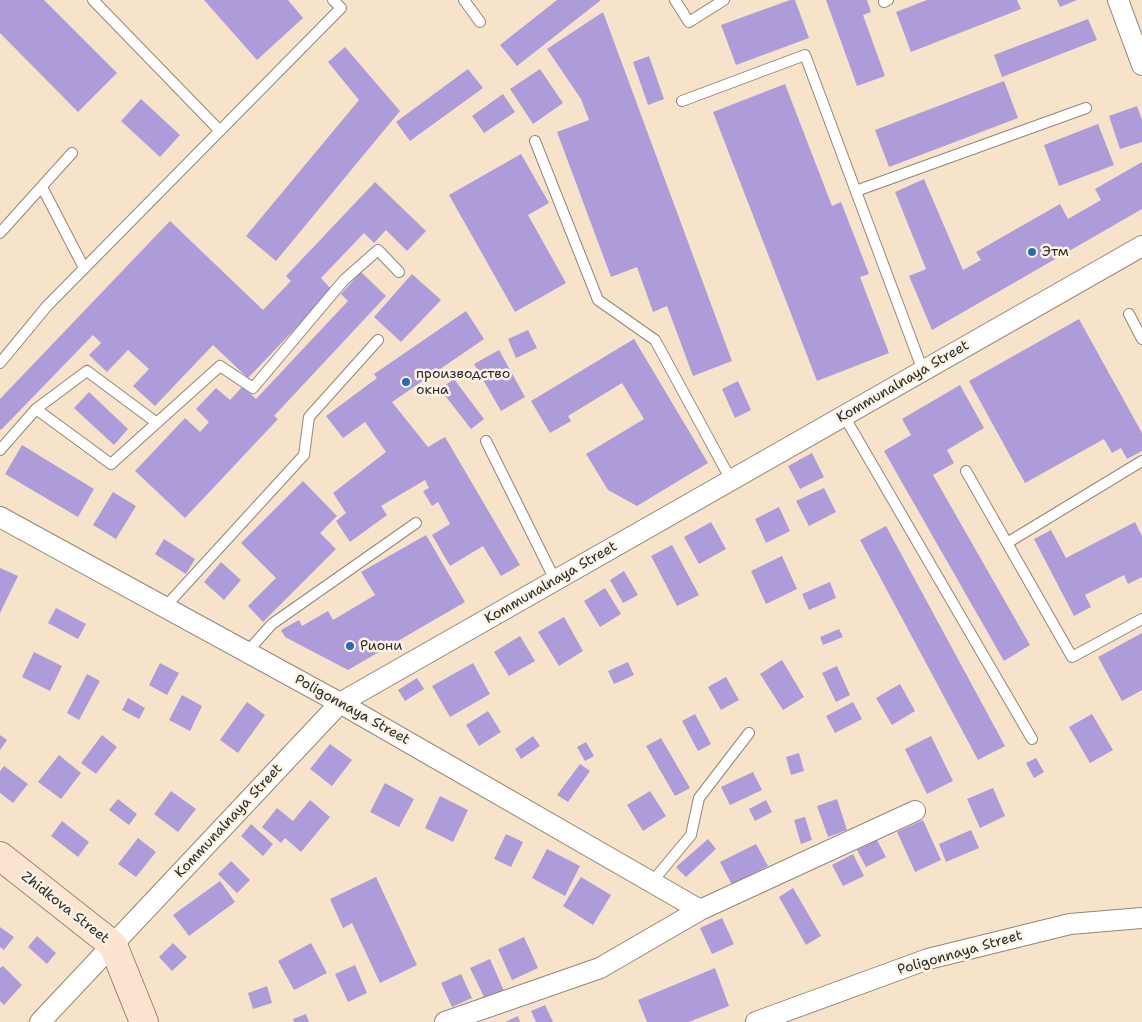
<!DOCTYPE html>
<meta charset="utf-8">
<style>
body{margin:0}
canvas{display:block;background:#f7e3ca}
</style>
<canvas width="1142" height="1022"></canvas>
<script>
const g = document.querySelector('canvas').getContext('2d');
g.lineJoin = 'round';
function fillPath(path, color) { g.fillStyle = color; g.fill(path, 'evenodd'); }
const toPath = rows => new Path2D(rows.map(r => 'M' + r).join(''));
function trace(path, color, width, dash) { g.strokeStyle = color; g.lineWidth = width; g.lineCap = dash ? 'butt' : 'round'; g.setLineDash(dash || []); g.stroke(path); }
function write(font, color, halo, rows, align = 'center') {
  g.font = font + ' "Shantell Sans",sans-serif'; g.lineWidth = 5; g.setLineDash([]); g.textBaseline = 'middle'; g.strokeStyle = halo; g.fillStyle = color; for (const [text, x, y, turn = 0] of rows) {
    g.save(); g.translate(x, y); g.rotate((+turn || 0) * Math.PI / 180); g.textAlign = isNaN(turn) ? turn : align; if (halo) g.strokeText(text, 0, 0); g.fillText(text, 0, 0); g.restore();
  }
}
fillPath(toPath([
 [0,0,44,0,117,73,78,112,0,33],
 [204,0,288,0,303,18,257,60],
 [557,0,601,0,517,66,500,45],
 [790,0,795,0,809,38,736,65,721,25],
 [826,0,867,0,871,12,863,15,885,76,857,86],
 [927,0,1017,0,1021,9,911,52,896,12],
 [1057,0,1077,0,1060,7],
 [603,12,732,361,693,376,667,306,653,312,637,267,611,277,557,132,589,120,581,99,547,49],
 [1088,19,1097,40,1002,77,994,55],
 [345,47,400,111,276,261,246,236,359,100,328,62],
 [649,56,664,99,648,105,633,62],
 [468,69,483,88,410,141,396,122],
 [540,69,563,103,533,124,510,89],
 [1004,81,1018,118,889,167,875,130],
 [785,84,832,206,841,202,869,274,860,277,889,353,817,381,713,112],
 [503,94,515,112,484,133,472,116],
 [141,99,180,135,160,157,121,121],
 [1137,106,1142,120,1142,142,1120,149,1109,116],
 [1098,124,1114,165,1059,186,1044,145],
 [521,154,549,203,528,215,566,283,515,312,449,195],
 [1142,162,1142,209,932,330,909,276,926,269,895,192,924,179,963,270,981,260,976,252,1060,204,1068,219,1101,200,1095,189],
 [375,182,426,231,407,251,386,230,374,243,364,233,321,278,332,290,248,378,213,345,155,406,133,386,149,369,128,350,107,372,89,355,101,343,93,335,1,430,0,429,0,399,170,221,263,310,291,281,286,276],
 [361,272,386,296,274,416,278,419,185,518,135,471,185,418,200,432,209,422,196,409,216,388,230,400,243,386,256,399,348,301,341,294],
 [412,274,441,300,401,342,374,317],
 [466,311,484,339,392,402,428,447,445,437,520,565,501,576,483,546,450,566,432,535,450,524,438,502,432,506,423,491,429,488,425,480,381,506,387,515,350,542,336,521,346,513,333,493,386,452,365,422,343,438,326,416,377,378,374,374],
 [1079,319,1142,433,1142,451,1127,459,1121,448,1112,453,1104,439,1025,483,969,381],
 [528,330,537,348,516,358,508,339],
 [634,339,708,463,637,506,608,490,586,454,644,419,622,383,568,416,571,421,550,433,531,401],
 [499,350,525,397,501,411,474,364],
 [454,379,484,419,471,429,440,389],
 [738,381,751,410,735,418,722,389],
 [960,385,984,428,947,450,954,463,933,475,1030,645,1004,661,884,451,911,435,902,419],
 [89,392,128,429,114,445,74,408],
 [22,445,94,489,78,517,5,474],
 [812,453,824,477,800,489,788,466],
 [303,481,337,516,320,533,336,549,263,622,248,606,276,578,241,543],
 [824,488,836,512,809,526,796,501],
 [113,492,136,506,116,539,93,525],
 [779,507,790,531,766,543,755,519],
 [711,522,726,549,699,564,684,537],
 [1135,522,1142,536,1142,577,1128,584,1124,575,1085,595,1091,607,1074,616,1034,539,1051,530,1066,558],
 [886,526,1005,746,978,760,860,540],
 [426,535,465,602,348,670,285,637,281,630,299,620,302,626,328,611,333,620,375,595,361,572],
 [164,539,195,559,186,574,155,554],
 [672,545,699,595,677,606,651,556],
 [782,556,797,589,766,604,751,571],
 [221,562,241,580,224,600,204,582],
 [0,568,18,576,0,613],
 [624,571,638,595,623,603,610,580],
 [830,582,836,598,809,610,802,594],
 [605,588,621,614,600,627,584,601],
 [56,608,86,624,78,639,48,623],
 [564,617,583,651,559,666,538,632],
 [839,629,843,637,823,645,820,637],
 [1142,633,1142,690,1122,701,1098,657],
 [520,636,535,661,509,676,494,652],
 [34,652,62,666,50,691,22,677],
 [782,660,804,697,783,710,760,674],
 [628,662,634,675,614,684,608,671],
 [160,663,179,673,167,695,149,685],
 [473,663,490,694,450,717,432,686],
 [837,666,850,695,836,702,822,673],
 [87,674,100,681,79,720,67,713],
 [726,677,739,700,721,710,708,687],
 [417,678,424,689,405,701,398,690],
 [900,684,915,711,892,725,876,698],
 [182,695,202,706,190,731,169,720],
 [128,698,145,708,139,719,122,710],
 [247,702,265,715,238,753,220,740],
 [853,702,862,719,835,733,826,716],
 [488,711,501,732,479,746,466,725],
 [695,714,711,744,698,751,682,721],
 [1092,714,1113,750,1090,763,1069,727],
 [0,735,7,740,0,750],
 [102,735,117,747,96,774,81,763],
 [533,736,540,746,521,759,515,749],
 [931,736,953,781,927,794,905,749],
 [661,738,690,788,675,796,646,746],
 [586,742,594,756,585,761,577,747],
 [330,744,352,760,332,786,310,769],
 [799,753,804,771,791,775,786,757],
 [59,755,81,773,61,799,38,782],
 [1036,758,1044,772,1034,778,1026,763],
 [580,764,590,771,568,802,557,795],
 [4,766,28,784,13,803,0,793,0,771],
 [753,772,762,790,730,805,721,787],
 [385,783,414,799,399,827,370,812],
 [993,788,1005,816,980,828,967,799],
 [171,791,196,809,178,832,154,814],
 [650,791,666,816,643,831,627,805],
 [440,796,468,810,453,842,425,828],
 [118,799,137,814,129,825,109,810],
 [837,799,847,830,828,837,817,806],
 [310,800,330,817,301,852,285,838,281,843,262,827,277,808,293,821],
 [766,800,772,812,755,821,749,809],
 [805,817,812,840,801,844,794,820],
 [923,820,941,860,915,872,897,832],
 [62,821,89,842,78,857,51,836],
 [251,824,273,844,263,856,241,836],
 [971,830,979,848,946,862,939,844],
 [506,834,523,842,511,867,494,859],
 [138,838,156,852,136,877,118,864],
 [708,839,716,849,686,877,676,867],
 [877,840,886,857,866,867,857,850],
 [756,844,768,866,732,885,720,862],
 [547,849,580,866,565,896,532,878],
 [853,854,864,876,843,886,832,865],
 [231,861,250,880,237,893,218,874],
 [376,877,417,965,380,983,352,923,343,928,330,899],
 [581,877,611,895,593,925,563,906],
 [220,881,235,902,189,936,173,915],
 [793,888,821,936,806,945,779,897],
 [722,918,734,944,712,954,700,928],
 [0,927,14,937,4,950,0,947],
 [37,936,56,953,47,964,28,947],
 [524,937,538,968,512,980,498,949],
 [173,943,187,957,172,971,159,957],
 [311,943,327,973,294,990,278,961],
 [490,959,504,991,485,999,470,968],
 [355,965,367,993,348,1002,335,974],
 [3,966,22,985,4,1005,0,1001,0,968],
 [715,968,729,1006,689,1022,647,1022,638,1000],
 [461,974,472,998,452,1007,441,983],
 [267,986,272,1003,253,1009,248,993],
 [545,1005,553,1022,536,1022,531,1011],
 [306,1014,309,1022,294,1022,293,1019],
 [518,1016,520,1022,505,1022]
]), '#ae9cda');
const lane = toPath([
 [93,0,220,131],
 [464,0,480,22],
 [675,0,689,22,724,0],
 [884,2,888,0],
 [682,101,805,55,923,371],
 [535,141,598,300,655,340,731,480],
 [42,187,84,268],
 [856,191,1086,108],
 [0,233,72,153],
 [1129,314,1142,339],
 [0,363,47,306,341,8,333,0],
 [36,409,111,464,220,366,253,388,344,280,378,250,399,272],
 [844,416,1032,739],
 [486,441,555,580],
 [0,450,36,409,87,371,157,423],
 [966,471,1072,657,1142,619],
 [1007,543,1142,461],
 [165,607,304,455,309,417,378,340],
 [247,652,272,624,416,523],
 [652,882,691,835,699,798,749,733]
]);
const street = toPath([
 [1118,0,1142,65],
 [0,517,340,703,700,910],
 [40,1022,340,703,1142,246],
 [445,1022,600,968,700,910,915,811],
 [756,1022,928,959,1070,924,1142,918]
]);
const secondary = toPath([
 [0,856,113,945,144,1022]
]);
trace(lane, '#91877a', 12);
trace(street, '#91877a', 22);
trace(secondary, '#91877a', 30);
trace(lane, '#fff', 10);
trace(street, '#fff', 20);
trace(secondary, '#fde4d0', 28);
for (const [x, y, r, color] of [
 [1032,252,5,"#1f6fb2"],
 [406,382,5,"#1f6fb2"],
 [350,646,5,"#1f6fb2"]
]) { const dot = new Path2D(); dot.arc(x, y, r, 0, 2 * Math.PI); g.fillStyle = color; g.fill(dot); trace(dot, '#fcf5e5', 2); }
write('14px', '#2b2b2b', '#fcf5e5', [
 ["Этм",1042,252],
 ["производство",416,374],
 ["окна",416,390],
 ["Риони",360,646]
], 'left');
write('14px', '#2b2b2b', '#fcf5e5', [
 ["Kommunalnaya Street",903,382,-30],
 ["Kommunalnaya Street",551,583,-30],
 ["Poligonnaya Street",352,710,29],
 ["Kommunalnaya Street",229,821,-47],
 ["Zhidkova Street",65,908,38],
 ["Poligonnaya Street",960,953,-16]
]);
</script>
